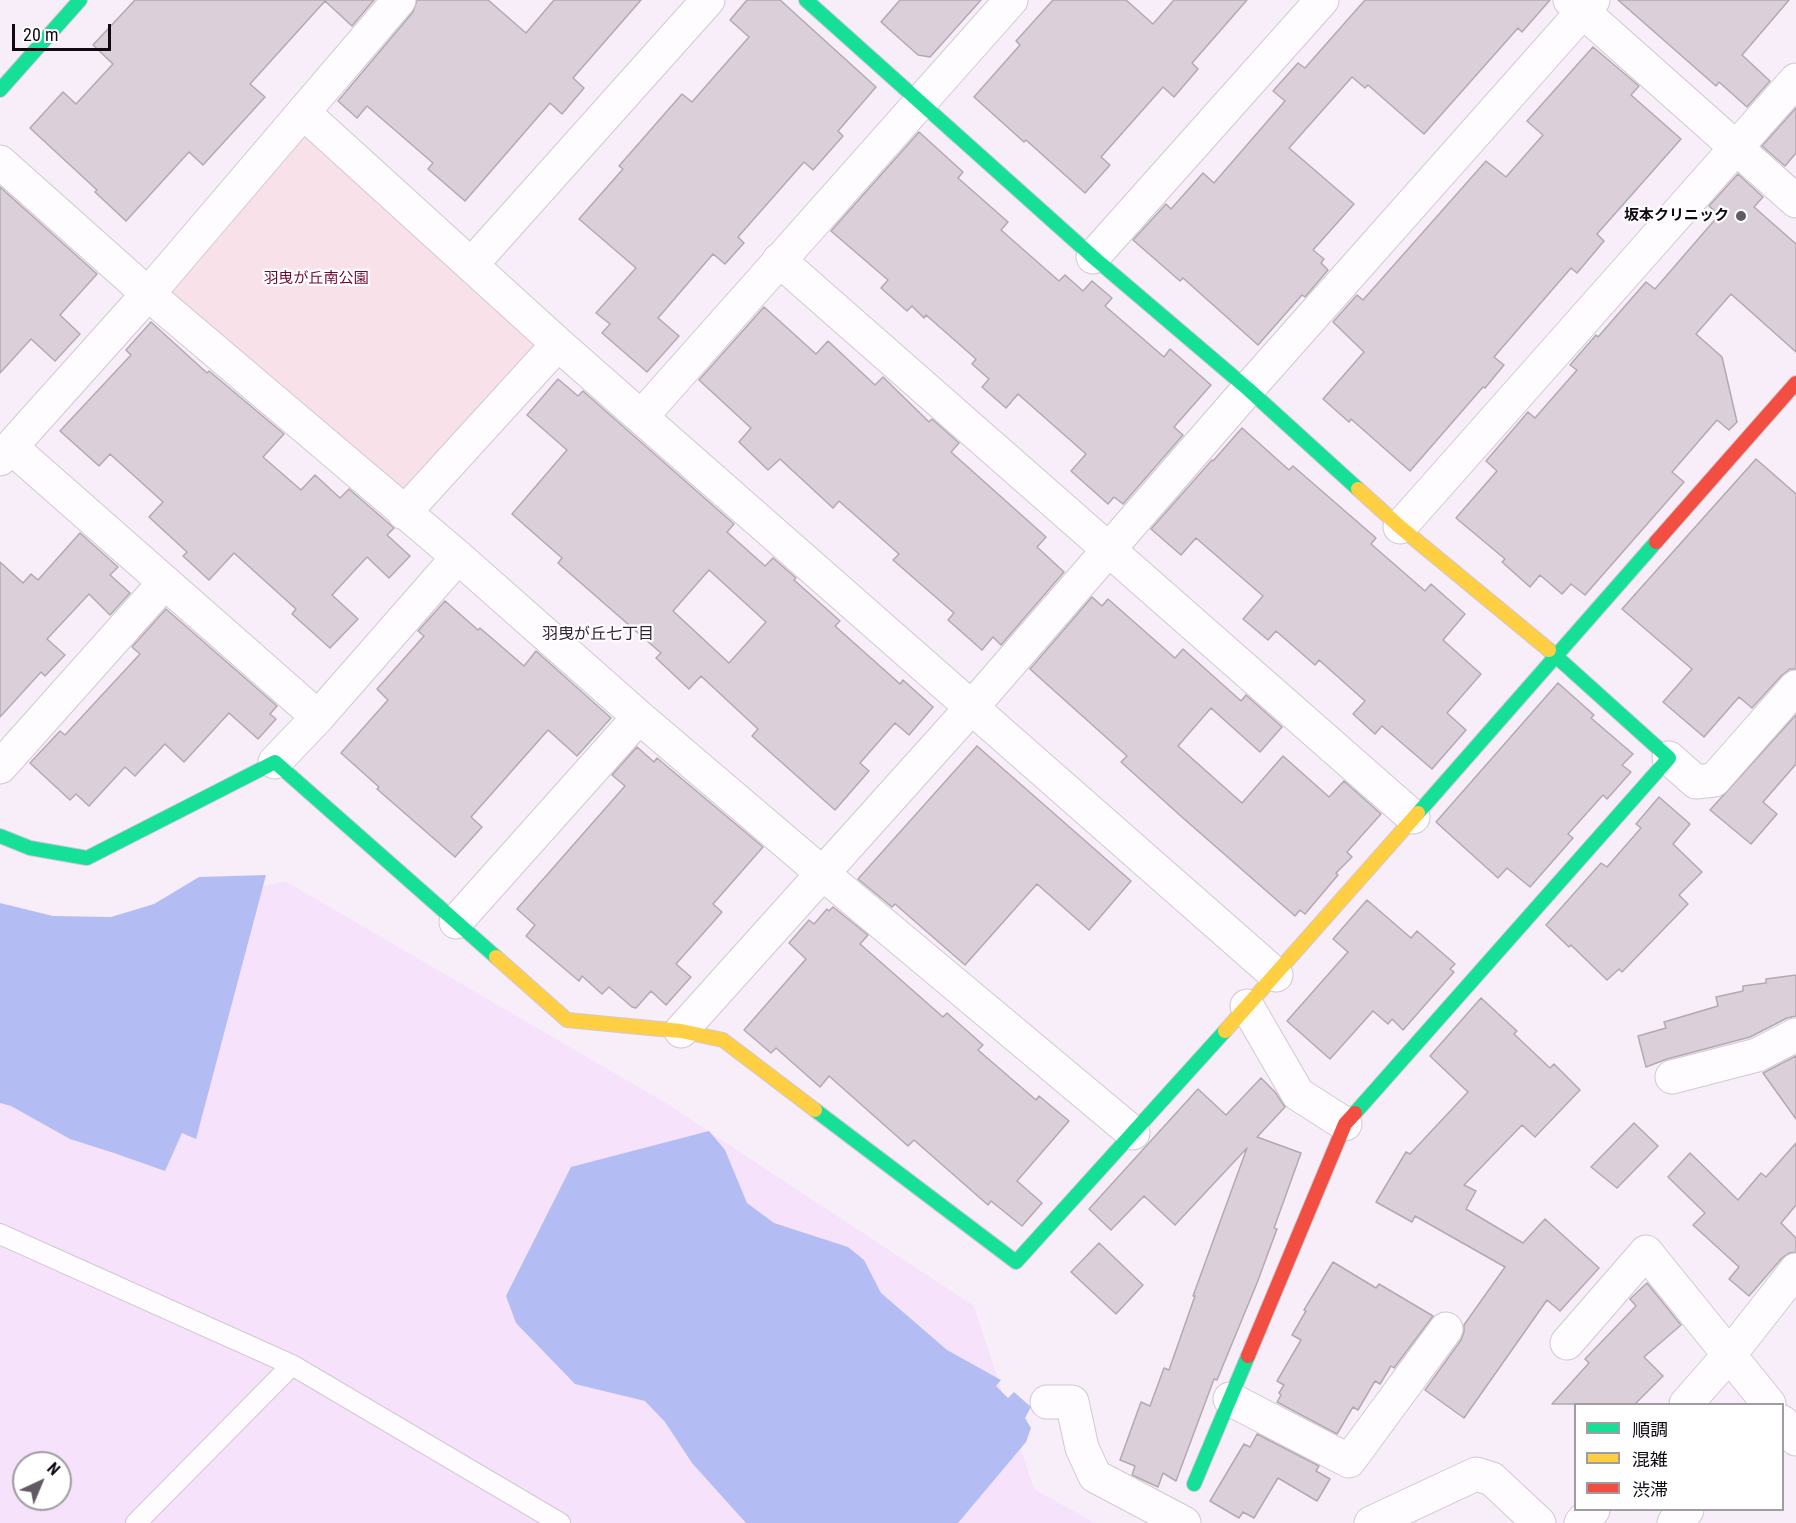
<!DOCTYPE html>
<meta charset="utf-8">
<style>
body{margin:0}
#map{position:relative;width:1796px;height:1523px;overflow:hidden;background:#f8eefa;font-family:"Roboto Condensed","Noto Sans JP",sans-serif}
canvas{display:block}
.legend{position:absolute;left:1574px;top:1403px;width:210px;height:108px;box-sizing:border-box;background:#fff;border:2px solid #9f9da0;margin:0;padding:8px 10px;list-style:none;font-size:18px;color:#100912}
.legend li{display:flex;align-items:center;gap:12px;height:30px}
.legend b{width:30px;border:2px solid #9f9da0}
.north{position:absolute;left:12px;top:1451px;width:60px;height:60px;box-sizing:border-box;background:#fff;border:2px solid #9f9da0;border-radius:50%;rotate:44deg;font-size:16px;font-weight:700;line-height:24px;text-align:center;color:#100912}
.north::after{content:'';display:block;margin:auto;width:21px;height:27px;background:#615963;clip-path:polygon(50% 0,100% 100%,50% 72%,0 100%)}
.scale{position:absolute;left:12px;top:24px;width:99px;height:27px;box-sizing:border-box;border:3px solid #100912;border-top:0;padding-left:8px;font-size:18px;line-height:21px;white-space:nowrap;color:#100912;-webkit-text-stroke:4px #fff;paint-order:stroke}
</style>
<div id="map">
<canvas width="1796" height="1523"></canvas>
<ul class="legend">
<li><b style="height:8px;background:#16e098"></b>順調</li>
<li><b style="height:8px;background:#ffcf43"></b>混雑</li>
<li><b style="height:8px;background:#f24e42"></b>渋滞</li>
</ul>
<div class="north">N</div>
<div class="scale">20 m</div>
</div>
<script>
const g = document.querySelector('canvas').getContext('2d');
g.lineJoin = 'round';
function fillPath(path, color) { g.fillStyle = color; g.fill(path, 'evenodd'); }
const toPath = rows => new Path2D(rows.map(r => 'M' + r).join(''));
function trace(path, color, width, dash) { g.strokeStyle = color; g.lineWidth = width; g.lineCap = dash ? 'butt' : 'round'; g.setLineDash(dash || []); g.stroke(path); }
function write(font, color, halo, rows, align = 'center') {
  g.font = font + ' "Roboto Condensed","Noto Sans JP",sans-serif'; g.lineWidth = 4.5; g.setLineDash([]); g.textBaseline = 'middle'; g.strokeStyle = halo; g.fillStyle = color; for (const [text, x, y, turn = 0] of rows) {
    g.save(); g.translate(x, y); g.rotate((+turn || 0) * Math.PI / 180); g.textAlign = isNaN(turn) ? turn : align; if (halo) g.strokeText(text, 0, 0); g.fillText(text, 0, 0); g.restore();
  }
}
fillPath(toPath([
 [285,881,664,1102,974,1306,1034,1489,1095,1523,0,1523,0,909,86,929],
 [24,1463,60,1463,60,1499,24,1499]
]), '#f6e2fa');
fillPath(toPath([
 [304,113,548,343,405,502,154,287]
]), '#f9e1ea');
fillPath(toPath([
 [266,875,196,1139,182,1133,165,1171,114,1153,70,1139,11,1106,0,1103,0,903,53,916,111,917,154,904,199,877],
 [709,1131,725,1150,747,1203,774,1223,848,1247,864,1260,881,1293,947,1350,1001,1380,996,1386,1008,1398,1014,1392,1031,1407,1025,1418,1031,1428,1026,1442,958,1523,746,1523,692,1463,665,1422,645,1401,575,1384,516,1323,506,1296,571,1167]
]), '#b4bdf3');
const building = toPath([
 [135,0,374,0,352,26,325,1,250,84,265,97,203,165,189,152,126,221,95,192,97,190,30,128,63,92,76,104,113,64,93,45,135,0],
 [417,0,488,0,526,33,554,0,641,0,573,78,584,88,562,114,550,103,465,201,428,169,433,163,367,106,357,118,338,101,413,12,417,0],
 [747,0,780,0,876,87,838,131,843,136,813,170,804,162,738,237,744,243,725,264,713,254,658,318,679,336,647,372,602,333,610,324,596,313,636,268,579,219,623,169,619,166,682,94,692,102,749,37,730,20,747,0],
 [900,0,981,0,930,57,918,55,881,22,900,0],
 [1053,0,1126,0,1153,24,1174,0,1247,0,1192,63,1198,69,1174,97,1163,87,1101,157,1110,165,1085,193,1026,140,1024,142,974,97,1020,45,1016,41,1053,0],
 [1365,0,1550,0,1522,32,1518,28,1424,134,1368,85,1365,88,1352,77,1289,148,1354,204,1313,250,1324,259,1321,263,1328,270,1305,297,1302,295,1258,345,1183,278,1180,281,1133,240,1166,204,1171,209,1203,173,1214,183,1285,101,1273,91,1298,63,1305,68,1365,0],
 [1618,0,1789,0,1742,55,1770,81,1747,107,1719,82,1716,86,1618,0],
 [1593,47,1639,86,1631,95,1681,139,1597,234,1604,241,1577,273,1571,268,1494,357,1504,365,1485,388,1483,387,1410,471,1351,419,1349,422,1323,399,1364,352,1333,322,1357,295,1363,300,1486,161,1506,177,1543,135,1527,121,1593,47],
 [1796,108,1796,153,1785,166,1762,146,1796,108],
 [919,132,963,172,958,178,1008,222,1001,230,1059,281,1065,275,1083,291,1092,281,1112,298,1105,306,1164,357,1170,349,1211,385,1174,427,1183,435,1123,504,1114,497,1108,504,1071,471,1086,454,1018,394,1006,408,982,387,989,379,972,364,976,359,926,315,924,318,912,306,907,311,881,288,888,280,831,231,919,132],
 [1738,174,1763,197,1754,207,1796,244,1796,352,1731,294,1696,334,1722,357,1737,422,1729,430,1717,420,1672,472,1684,482,1585,595,1571,584,1562,594,1540,575,1530,587,1502,562,1505,559,1456,518,1497,471,1486,461,1528,412,1535,418,1577,370,1570,365,1596,335,1598,337,1646,282,1655,289,1719,215,1709,206,1738,174],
 [0,187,97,274,60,315,80,334,55,361,31,339,0,373,0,187],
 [764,307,816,354,828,341,875,385,883,377,929,422,932,419,959,443,951,452,1046,537,1037,547,1064,572,1001,645,993,637,982,650,948,620,954,613,893,560,899,554,839,501,833,508,780,459,768,470,739,442,751,428,699,380,764,307],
 [151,322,207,373,209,371,284,434,263,457,301,490,315,475,340,498,349,489,394,528,387,535,410,556,389,578,367,557,332,595,358,619,330,648,292,614,296,609,234,553,209,580,183,556,187,552,149,517,163,502,110,454,99,466,60,431,131,355,126,350,151,322],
 [558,379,578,396,583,391,601,407,734,524,727,532,765,566,773,558,796,578,794,580,840,621,835,626,900,684,903,680,933,707,909,735,895,723,860,763,869,771,835,810,752,736,758,729,701,676,689,689,656,658,661,653,558,563,562,558,512,514,567,450,527,415,558,379],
 [709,570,766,622,729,663,673,611,709,570],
 [1242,428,1289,470,1293,466,1376,538,1371,544,1425,591,1431,584,1465,614,1443,640,1481,674,1447,713,1466,730,1432,769,1382,726,1375,734,1353,714,1365,701,1319,660,1315,665,1276,631,1268,640,1243,619,1263,596,1196,538,1181,555,1151,529,1212,460,1213,461,1242,428],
 [1756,459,1796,494,1796,669,1790,669,1782,675,1752,708,1739,697,1704,737,1663,702,1692,669,1622,609,1756,459],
 [80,533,118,567,110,575,130,593,110,615,89,594,47,639,65,655,45,676,41,672,0,717,0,562,23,583,31,574,38,580,80,533],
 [1092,597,1102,606,1108,599,1175,658,1183,649,1241,701,1246,695,1282,727,1260,752,1211,708,1178,746,1242,803,1283,756,1329,797,1344,781,1381,814,1347,852,1352,857,1336,873,1338,875,1305,914,1300,910,1295,916,1183,818,1121,762,1127,756,1030,669,1092,597],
 [445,601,478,630,480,628,524,666,536,651,611,718,577,756,548,730,471,817,482,827,455,857,377,789,379,787,341,753,388,700,377,689,424,636,418,631,445,601],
 [166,609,277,706,270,714,276,719,258,739,229,713,184,762,165,744,135,776,125,767,89,806,76,794,70,800,30,763,60,731,65,735,140,654,132,647,166,609],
 [1558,683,1594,715,1591,718,1633,754,1622,765,1631,772,1607,799,1603,795,1568,834,1573,838,1530,887,1507,868,1498,878,1436,822,1558,683],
 [1796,715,1796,764,1763,802,1777,814,1751,844,1710,810,1796,715],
 [977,746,1131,881,1089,930,1037,884,965,965,895,904,892,907,858,879,977,746],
 [637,747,654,762,657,758,763,847,713,904,722,912,676,964,691,977,666,1005,651,991,636,1008,632,1007,609,987,602,994,582,976,579,981,526,936,535,925,517,909,625,786,612,775,637,747],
 [1659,797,1690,824,1673,844,1702,872,1679,895,1688,904,1622,972,1619,969,1607,980,1571,945,1569,947,1546,925,1601,863,1607,867,1641,828,1636,824,1659,797],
 [1367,900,1411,938,1417,931,1455,964,1450,969,1454,972,1403,1030,1392,1019,1388,1024,1373,1011,1330,1059,1287,1021,1348,952,1333,939,1367,900],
 [833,907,868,935,860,944,943,1017,947,1013,983,1045,978,1050,1036,1100,1039,1096,1069,1121,1017,1181,1042,1203,1022,1226,991,1201,988,1205,914,1140,908,1146,829,1076,820,1087,776,1048,771,1053,744,1030,806,959,789,943,809,920,814,924,827,909,829,911,833,907],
 [1796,975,1796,1016,1787,1018,1750,1037,1667,1059,1646,1067,1638,1036,1666,1028,1664,1022,1718,1006,1716,997,1743,991,1743,986,1766,983,1766,979,1796,975],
 [1481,998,1517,1031,1514,1034,1550,1068,1554,1064,1580,1090,1535,1137,1522,1125,1464,1185,1476,1191,1466,1209,1523,1243,1545,1219,1599,1268,1560,1311,1547,1300,1464,1418,1425,1390,1461,1340,1464,1332,1464,1325,1505,1267,1415,1216,1412,1222,1376,1202,1406,1152,1410,1154,1468,1092,1430,1056,1481,998],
 [1796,1056,1796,1119,1763,1073,1796,1056],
 [1261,1078,1275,1092,1285,1107,1257,1137,1301,1153,1274,1228,1277,1229,1257,1283,1217,1380,1214,1379,1176,1481,1163,1473,1158,1487,1132,1475,1135,1466,1120,1460,1141,1402,1150,1406,1164,1368,1169,1370,1195,1296,1193,1296,1247,1148,1175,1225,1144,1196,1111,1230,1089,1209,1198,1089,1226,1115,1261,1078],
 [1634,1123,1658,1146,1617,1188,1591,1167,1634,1123],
 [1796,1143,1796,1205,1781,1223,1796,1238,1796,1252,1789,1253,1782,1258,1749,1296,1729,1279,1739,1267,1693,1225,1705,1213,1668,1177,1690,1153,1738,1200,1761,1173,1766,1177,1796,1143],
 [1099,1243,1143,1285,1116,1314,1071,1272,1099,1243],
 [1333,1262,1376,1288,1379,1284,1433,1316,1394,1368,1391,1366,1380,1384,1375,1381,1358,1410,1353,1407,1337,1434,1277,1402,1281,1395,1279,1393,1284,1385,1277,1381,1301,1340,1292,1335,1306,1311,1304,1310,1333,1262],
 [1647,1283,1681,1325,1644,1357,1663,1376,1635,1404,1552,1404,1589,1363,1585,1359,1636,1306,1630,1299,1647,1283],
 [1257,1434,1319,1466,1316,1471,1330,1479,1317,1501,1278,1478,1254,1518,1243,1512,1239,1518,1210,1501,1244,1444,1250,1447,1257,1434]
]);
fillPath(building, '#dbd0d9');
trace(building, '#b3a9b1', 1.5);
const lane = toPath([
 [0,1234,292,1365,560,1523],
 [136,1523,292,1365]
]);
const street = toPath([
 [1570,0,1796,201],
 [304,113,558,344,1276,975],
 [0,162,148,294,458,557,639,717,822,873,1133,1133],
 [1093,257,1322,0],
 [779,260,1413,817],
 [472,264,708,0],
 [641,417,1011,0],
 [11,447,318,717],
 [0,459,154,287,399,0],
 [404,513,558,344],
 [1400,527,1796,80],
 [1669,758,1696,782,1714,780,1796,687],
 [275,762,318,717,458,557],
 [0,767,165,582],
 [456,922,639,717],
 [1247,1006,1298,1094,1345,1124],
 [681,1031,972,707,1248,389,1593,0],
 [1672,1077,1757,1055,1796,1035],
 [1567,1343,1646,1252,1769,1404],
 [1230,1399,1349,1461,1446,1329],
 [1047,1402,1072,1402,1082,1448,1095,1476,1184,1523],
 [1686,1404,1730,1354,1796,1270],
 [1782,1422,1796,1439],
 [1371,1523,1476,1474,1492,1479,1539,1523],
 [1581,1523,1593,1510],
 [1674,1523,1687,1510]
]);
const fast = toPath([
 [806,0,1093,257,1248,389,1358,489],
 [0,90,80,0],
 [1418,813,1656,542],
 [0,836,30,848,87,858,275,762,496,957],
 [815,1110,1016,1262,1225,1031],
 [1355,1113,1669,758,1549,650],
 [1194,1484,1248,1356]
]);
const slow = toPath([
 [1358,489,1400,527,1549,650],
 [496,957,567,1020,681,1031,723,1040,815,1110],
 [1225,1031,1418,813]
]);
const jam = toPath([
 [1656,542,1796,383],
 [1248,1356,1345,1124,1355,1113]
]);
trace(lane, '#d1c8d3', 22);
trace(street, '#d1c8d3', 35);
trace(fast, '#d1c8d3', 16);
trace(slow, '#d1c8d3', 16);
trace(jam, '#d1c8d3', 16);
trace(lane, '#fefcfe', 20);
trace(street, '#fefcfe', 33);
trace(fast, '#16e098', 14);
trace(slow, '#ffcf43', 14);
trace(jam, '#f24e42', 14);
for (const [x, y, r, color] of [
 [1741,216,6,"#615963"]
]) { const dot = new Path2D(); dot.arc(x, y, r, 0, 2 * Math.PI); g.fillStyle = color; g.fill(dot); trace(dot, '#fff', 2); }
write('bold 15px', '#100912', '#fff', [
 ["坂本クリニック",1729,216]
], 'right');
write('15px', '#70052d', '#fff', [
 ["羽曳が丘南公園",316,279]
]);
write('16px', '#352438', '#fff', [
 ["羽曳が丘七丁目",598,635]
]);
</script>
